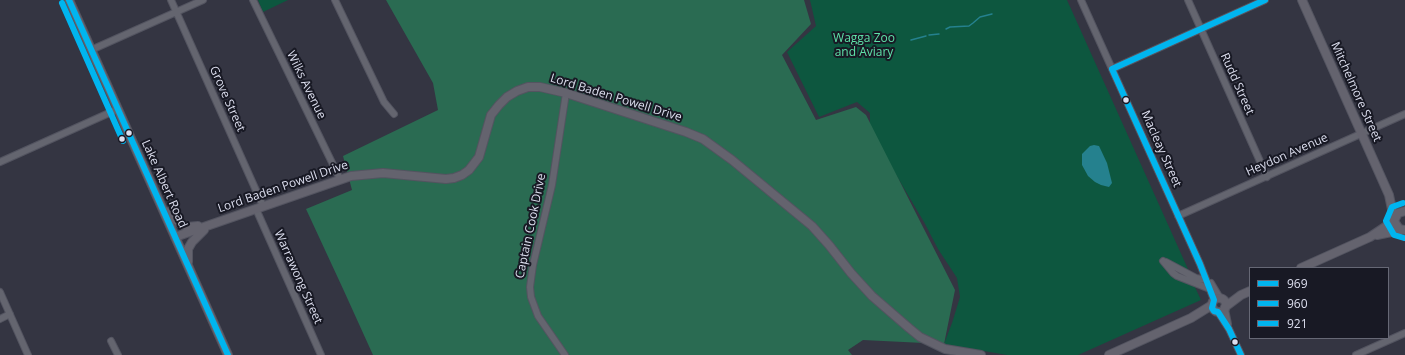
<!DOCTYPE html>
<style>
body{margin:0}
#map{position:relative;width:1405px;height:355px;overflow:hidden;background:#343542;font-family:"Open Sans",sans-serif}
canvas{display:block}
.legend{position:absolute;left:1249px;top:267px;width:140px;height:72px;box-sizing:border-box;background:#181924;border:1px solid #666875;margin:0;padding:5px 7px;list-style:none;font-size:12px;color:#dcdeee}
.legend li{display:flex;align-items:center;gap:8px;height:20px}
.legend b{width:20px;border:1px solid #666875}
</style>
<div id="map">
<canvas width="1405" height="355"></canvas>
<ul class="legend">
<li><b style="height:5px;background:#00b5ef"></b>969</li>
<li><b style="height:5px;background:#00b5ef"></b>960</li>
<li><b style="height:5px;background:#00b5ef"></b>921</li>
</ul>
</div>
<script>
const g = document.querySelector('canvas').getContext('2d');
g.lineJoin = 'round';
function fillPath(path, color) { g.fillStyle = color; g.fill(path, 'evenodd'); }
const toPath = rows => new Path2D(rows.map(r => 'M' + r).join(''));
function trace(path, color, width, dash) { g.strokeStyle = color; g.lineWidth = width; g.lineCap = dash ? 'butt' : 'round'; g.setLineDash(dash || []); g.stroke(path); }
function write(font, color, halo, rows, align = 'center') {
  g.font = font + ' "Open Sans",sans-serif'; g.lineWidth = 4; g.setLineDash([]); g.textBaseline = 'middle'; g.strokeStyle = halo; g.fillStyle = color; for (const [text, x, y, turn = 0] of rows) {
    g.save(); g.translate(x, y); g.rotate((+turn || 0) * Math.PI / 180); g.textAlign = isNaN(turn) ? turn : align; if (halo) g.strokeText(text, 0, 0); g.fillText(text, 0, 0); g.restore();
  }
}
fillPath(toPath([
 [258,0,288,0,263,12],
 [810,0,1067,0,1192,278,1183,275,1180,277,1193,283,1201,300,1078,355,1007,355,944,344,952,323,960,297,957,278,938,249,924,222,870,131,870,113,857,102,819,117,787,52,816,26]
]), '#0d573f');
fillPath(toPath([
 [386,0,804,0,811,24,782,55,816,120,856,107,866,115,955,290,944,344,863,340,848,350,852,355,373,355,344,291,306,209,352,190,343,156,438,110,433,83]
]), '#2a6b52');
fillPath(toPath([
 [1094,145,1099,146,1107,163,1112,183,1109,187,1101,185,1095,182,1088,176,1082,165,1082,154,1090,146]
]), '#25818e');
trace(toPath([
 [946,29,950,27,969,26,973,23,980,17,992,14],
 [929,35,939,34],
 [911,40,926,36]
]), '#25818e', 1.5);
const street = toPath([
 [171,0,263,206],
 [253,0,340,179],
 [335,0,384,102,394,114],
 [1081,0,1200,264,1214,300],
 [1188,0,1267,177],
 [91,50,203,0],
 [1112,69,1265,0],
 [0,162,118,109],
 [256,209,321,355],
 [1178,216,1405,114],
 [1163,261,1173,273,1177,276,1210,289],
 [1166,262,1196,278,1206,280],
 [1211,283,1220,298],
 [0,292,28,355],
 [1225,309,1228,324],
 [1218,312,1229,329,1241,355],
 [0,319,10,314],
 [111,341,118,355],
 [565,355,538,316,531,297,530,287,533,265,552,185,566,93],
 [1356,355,1405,333]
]);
const secondary = toPath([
 [69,0,228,355],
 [1302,0,1389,195,1394,219],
 [165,211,181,224,187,227,198,226],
 [1405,211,1398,213,1394,221,1399,229,1405,230],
 [1377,235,1401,230],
 [175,237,351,176,383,173,446,179,454,178,462,175,469,170,479,157,491,115,499,105,507,97,517,91,528,87,540,87,566,93,686,132,703,139,732,160,812,226,829,245,851,273,872,296,909,328,920,337,945,349,981,355],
 [188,262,188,249,192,242,204,230],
 [1301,268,1370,237,1394,221],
 '1212 305a7 7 0 1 1 14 0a7 7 0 1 1-14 0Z',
 [1225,307,1241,295,1250,291],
 [1109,355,1191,318,1212,305]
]);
trace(street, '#535460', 8);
trace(secondary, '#535460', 10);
trace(street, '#64656f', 6);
trace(secondary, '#64636e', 8);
trace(toPath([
 [1112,69,1200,264,1214,300,1212,308,1214,311,1218,312,1229,329,1241,355],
 [1112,69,1265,0]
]), '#00b5ef', 6);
trace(toPath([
 [69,0,228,355]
]), '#00b5ef', 6);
trace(toPath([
 [62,3,123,141],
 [1403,203,1392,207,1386,221,1394,235,1404,238]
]), '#00b5ef', 6);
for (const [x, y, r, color] of [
 [1126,100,3.5,"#dcdeee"],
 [129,133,3.5,"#dcdeee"],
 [122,139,3.5,"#dcdeee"],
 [1235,342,3.5,"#dcdeee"]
]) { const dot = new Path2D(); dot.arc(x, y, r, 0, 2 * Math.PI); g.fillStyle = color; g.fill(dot); trace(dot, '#181924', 1.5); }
write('12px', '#5fe2a9', '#181924', [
 ["Wagga Zoo",864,39],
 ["and Aviary",864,53]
]);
write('12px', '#dcdeee', '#181924', [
 ["Rudd Street",1237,84,66],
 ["Wilks Avenue",306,85,64],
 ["Mitchelmore Street",1356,92,66],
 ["Lord Baden Powell Drive",616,98,17],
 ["Grove Street",227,99,66],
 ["Macleay Street",1161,149,66],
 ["Heydon Avenue",1287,155,-24],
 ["Lake Albert Road",164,184,66],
 ["Lord Baden Powell Drive",283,187,-19],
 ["Captain Cook Drive",531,226,-78],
 ["Warrawong Street",298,277,66]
]);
</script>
